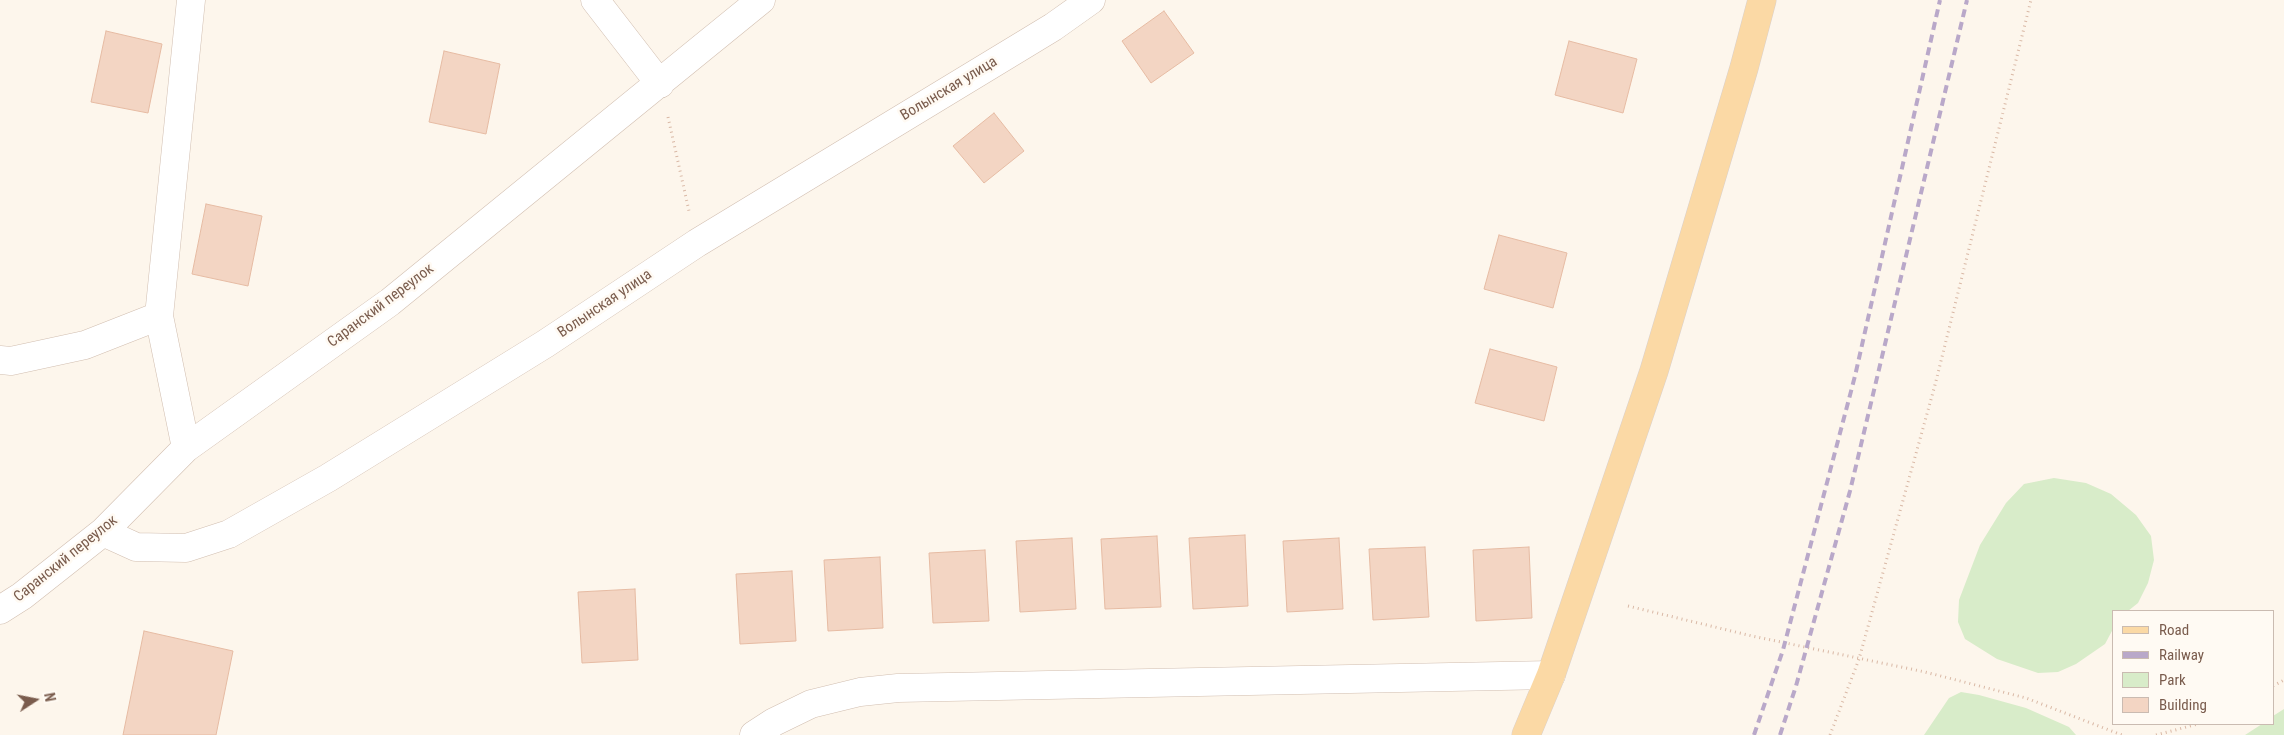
<!DOCTYPE html>
<meta charset="utf-8">
<style>
body{margin:0}
#map{position:relative;width:2284px;height:735px;overflow:hidden;background:#fdf6ec;font-family:"Roboto Condensed",sans-serif}
canvas{display:block}
.legend{position:absolute;left:2112px;top:610px;width:162px;height:115px;box-sizing:border-box;background:#fffaf3;border:1px solid #cabbb1;margin:0;padding:6px 9px;list-style:none;font-size:15px;color:#7a5c4d}
.legend li{display:flex;align-items:center;gap:10px;height:25px}
.legend b{width:25px;border:1px solid #cabbb1}
.north{position:absolute;left:10px;top:675px;width:50px;height:50px;-webkit-text-stroke:4px #fffaf3;paint-order:stroke;rotate:79deg;font-size:14px;font-weight:700;line-height:20px;text-align:center;color:#7a5c4d}
.north::after{content:'';display:block;margin:auto;width:18px;height:22px;background:#7a5c4d;clip-path:polygon(50% 0,100% 100%,50% 72%,0 100%)}
</style>
<div id="map">
<canvas width="2284" height="735"></canvas>
<ul class="legend">
<li><b style="height:6px;background:#fbd9a5"></b>Road</li>
<li><b style="height:6px;background:#b9a8c9"></b>Railway</li>
<li><b style="height:14px;background:#d8ecc9"></b>Park</li>
<li><b style="height:14px;background:#f3d5c3"></b>Building</li>
</ul>
<div class="north">N</div>
</div>
<script>
const g = document.querySelector('canvas').getContext('2d');
g.lineJoin = 'round';
function fillPath(path, color) { g.fillStyle = color; g.fill(path, 'evenodd'); }
const toPath = rows => new Path2D(rows.map(r => 'M' + r).join(''));
function trace(path, color, width, dash) { g.strokeStyle = color; g.lineWidth = width; g.lineCap = dash ? 'butt' : 'round'; g.setLineDash(dash || []); g.stroke(path); }
function write(font, color, halo, rows, align = 'center') {
  g.font = font + ' "Roboto Condensed",sans-serif'; g.lineWidth = 5; g.setLineDash([]); g.textBaseline = 'middle'; g.strokeStyle = halo; g.fillStyle = color; for (const [text, x, y, turn = 0] of rows) {
    g.save(); g.translate(x, y); g.rotate((+turn || 0) * Math.PI / 180); g.textAlign = isNaN(turn) ? turn : align; if (halo) g.strokeText(text, 0, 0); g.fillText(text, 0, 0); g.restore();
  }
}
fillPath(toPath([
 [2054,478,2086,483,2111,494,2136,515,2151,536,2154,560,2148,583,2138,603,2128,611,2113,611,2113,629,2105,644,2076,664,2058,672,2038,673,1997,659,1965,639,1958,622,1959,600,1980,545,2006,503,2024,484],
 [1961,692,1979,695,2026,708,2069,727,2076,735,1924,735,1949,698],
 [2284,709,2284,735,2245,735,2262,724,2273,724,2273,716]
]), '#d8ecc9');
const building = toPath([
 [1164,11,1194,53,1151,83,1122,41,1164,11],
 [106,31,162,44,148,113,91,102,106,31],
 [1569,41,1637,59,1623,113,1555,95,1569,41],
 [444,51,500,64,486,134,429,122,444,51],
 [994,113,1024,151,984,183,953,146,994,113],
 [206,204,262,216,248,286,192,274,206,204],
 [1499,235,1567,253,1553,308,1484,289,1499,235],
 [1490,349,1557,367,1544,421,1475,403,1490,349],
 [1245,535,1248,606,1193,609,1189,538,1245,535],
 [1157,536,1161,607,1105,609,1101,539,1157,536],
 [1072,538,1076,609,1020,612,1016,541,1072,538],
 [1339,538,1343,609,1287,612,1283,541,1339,538],
 [1425,547,1429,617,1373,620,1369,549,1425,547],
 [1529,547,1532,618,1476,621,1473,550,1529,547],
 [985,550,989,621,933,623,929,553,985,550],
 [880,557,883,628,828,631,824,560,880,557],
 [792,571,796,641,740,644,736,574,792,571],
 [635,589,638,660,582,663,578,592,635,589],
 [144,631,233,651,216,735,123,735,144,631]
]);
fillPath(building, '#f3d5c3');
trace(building, '#e6bba3', 1);
const street = toPath([
 [595,0,660,84],
 [0,360,11,361,85,345,159,316],
 [186,448,159,316,191,0],
 [103,532,136,547,186,548,229,534,328,478,545,344,697,243,1053,27,1091,0],
 [0,610,22,596,103,532,186,448,390,302,761,0],
 [754,735,774,722,811,704,860,692,898,688,1551,675]
]);
const primary = toPath([
 [1526,735,1551,675,1654,371,1744,68,1762,0]
]);
trace(street, '#d1beb0', 29);
trace(primary, '#dad1cd', 29);
trace(toPath([
 [668,117,689,211],
 [1628,606,1752,636,1925,672,2026,698,2122,735],
 [2273,686,2284,680],
 [1830,735,1859,659,1935,385,2031,0],
 [2156,735,2198,724]
]), '#d9b8a5', 3, [1, 4]);
trace(street, '#fff', 28);
trace(primary, '#fbd9a5', 28);
trace(toPath([
 [1754,735,1783,650,1855,376,1940,0],
 [1780,735,1796,686,1850,491,1967,0]
]), '#b9a8c9', 4, [8, 5]);
write('15px', '#7a5c4d', '#fffaf3', [
 ["Волынская улица",949,89,-31],
 ["Волынская улица",605,304,-34],
 ["Саранский переулок",381,306,-37],
 ["Саранский переулок",66,559,-39]
]);
</script>
